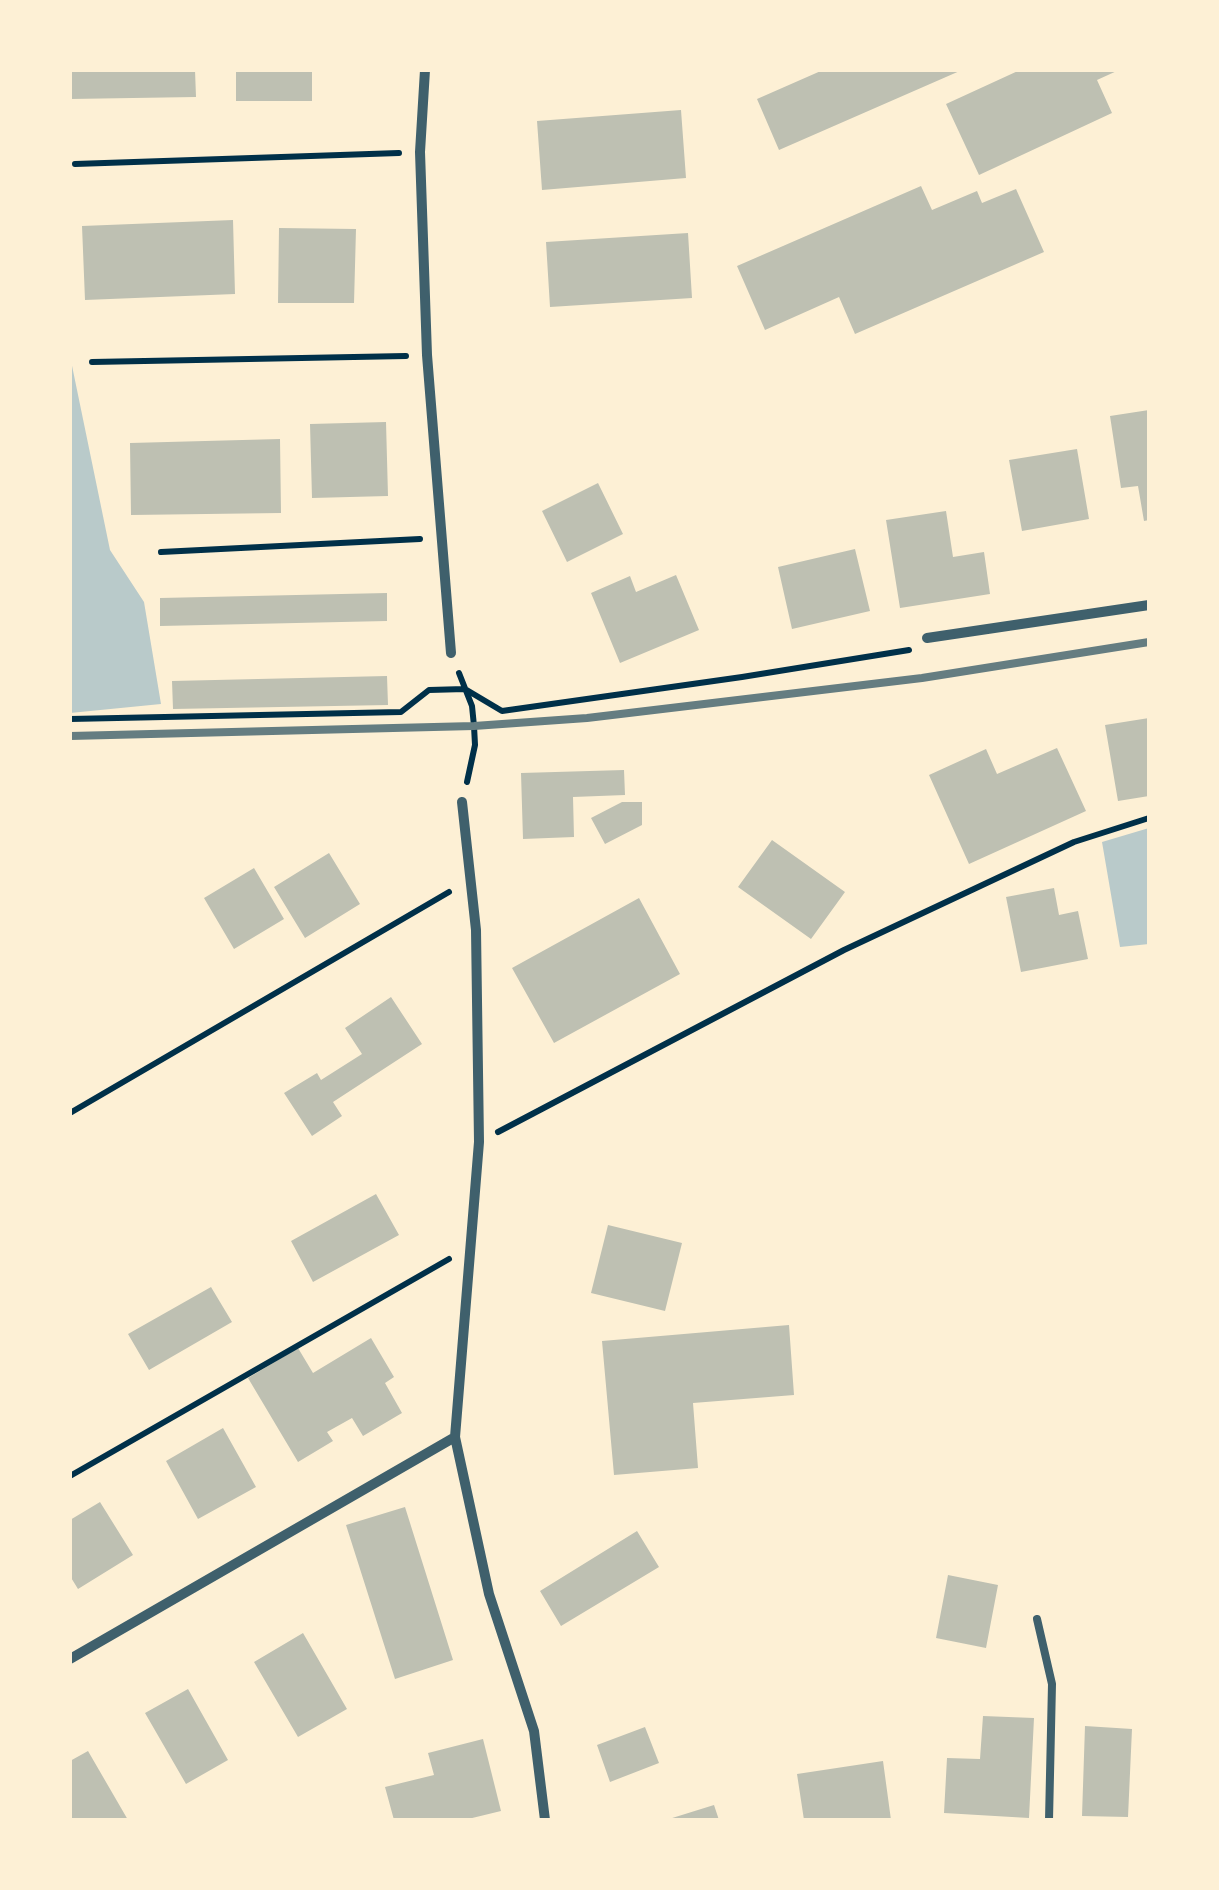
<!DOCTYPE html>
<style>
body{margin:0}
#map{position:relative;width:1219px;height:1890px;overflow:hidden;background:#fdf0d5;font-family:"Public Sans",sans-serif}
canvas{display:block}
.frame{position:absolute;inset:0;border:72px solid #fdf0d5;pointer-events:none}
</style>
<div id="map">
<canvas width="1219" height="1890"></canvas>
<div class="frame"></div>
</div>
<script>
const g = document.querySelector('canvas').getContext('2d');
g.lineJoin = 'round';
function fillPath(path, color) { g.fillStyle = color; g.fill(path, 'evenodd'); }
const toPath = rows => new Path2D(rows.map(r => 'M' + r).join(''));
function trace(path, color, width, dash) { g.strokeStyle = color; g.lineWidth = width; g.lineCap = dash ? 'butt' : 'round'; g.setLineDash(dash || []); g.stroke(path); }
fillPath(toPath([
 [70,356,110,550,144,602,161,704,70,713],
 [1149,828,1149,944,1120,947,1102,842]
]), '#b9caca');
fillPath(toPath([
 [70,70,195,70,196,97,70,99],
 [236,70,312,70,312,101,236,101],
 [823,70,962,70,779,150,757,99],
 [1020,70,1119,70,1097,80,1112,113,979,175,946,104],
 [681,110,686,178,542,190,537,121],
 [921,186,932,210,977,191,982,203,1016,189,1044,252,855,334,839,297,765,330,737,266],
 [233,220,235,294,85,300,82,226],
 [279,228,356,229,354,303,278,303],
 [688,233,692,298,550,307,546,242],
 [1149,410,1149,520,1144,521,1138,486,1121,488,1110,416],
 [386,422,388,496,312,498,310,424],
 [280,439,281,513,131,515,130,443],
 [1077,449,1089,519,1022,531,1009,460],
 [598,483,623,534,567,562,542,511],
 [946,511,953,557,984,552,990,594,900,608,886,520],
 [855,549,870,611,792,629,778,567],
 [676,575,699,630,620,663,591,593,630,576,636,592],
 [387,593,387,621,160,626,160,598],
 [387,676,388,705,173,709,172,681],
 [1149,718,1149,796,1118,801,1105,725],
 [1057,748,1086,811,969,864,929,775,986,749,997,774],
 [624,770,625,795,573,797,574,837,523,839,521,773],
 [622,802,642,802,642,825,605,844,591,818],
 [772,840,845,892,811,939,738,887],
 [329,853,360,904,305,938,274,887],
 [254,868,284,919,234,949,204,898],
 [1054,888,1059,915,1078,911,1088,959,1021,972,1006,897],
 [639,898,680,974,554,1043,512,968],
 [391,997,422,1044,333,1102,342,1116,312,1136,284,1093,317,1073,321,1080,362,1054,345,1028],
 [376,1194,399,1235,313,1282,291,1241],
 [608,1225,682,1243,665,1311,591,1293],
 [211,1287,232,1322,149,1370,128,1334],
 [789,1325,794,1395,693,1403,698,1468,614,1475,602,1341],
 [371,1338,394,1377,385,1383,402,1413,363,1436,352,1418,327,1432,333,1441,298,1462,248,1378,298,1348,313,1373],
 [223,1428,256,1487,198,1519,166,1461],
 [100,1502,133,1555,78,1589,70,1576,70,1520],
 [405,1507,453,1660,395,1679,346,1525],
 [637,1531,659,1567,561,1626,540,1591],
 [948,1575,998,1585,986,1648,936,1638],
 [303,1633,347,1709,298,1737,254,1662],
 [188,1689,228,1760,186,1784,145,1713],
 [983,1716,1034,1718,1029,1818,944,1813,947,1758,980,1759],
 [1085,1726,1132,1729,1128,1817,1082,1816],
 [645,1727,659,1763,610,1782,597,1745],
 [483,1739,501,1811,464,1820,394,1820,385,1787,434,1775,428,1753],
 [88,1751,128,1820,70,1820,70,1761],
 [883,1761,891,1820,804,1820,797,1774],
 [714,1805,719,1820,669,1820,669,1819]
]), '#bec0b2');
trace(toPath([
 [75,164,399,153],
 [92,362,406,356],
 [161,552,420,539],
 [459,673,472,706,474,726,475,745,467,782],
 [70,719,401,712,429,690,465,689,502,711,742,677,909,650],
 [70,1113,449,892],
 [498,1132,844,950,1074,842,1149,818],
 [70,1476,449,1259]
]), '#003049', 6);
trace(toPath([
 [1037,1619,1052,1684,1049,1820]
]), '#3f606c', 8);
trace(toPath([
 [425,70,420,152,427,355,451,653],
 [927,638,1149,605],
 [462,802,476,930,479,1142,455,1437,489,1594,534,1731,545,1820],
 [70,1659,455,1437]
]), '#3f606c', 10);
trace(toPath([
 [70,736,474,726,587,718,922,678,1149,642]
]), '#657d81', 8);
</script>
